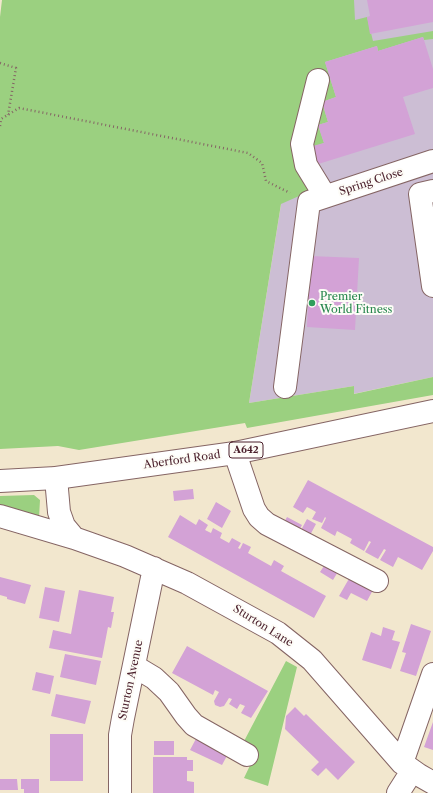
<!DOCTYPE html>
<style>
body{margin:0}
canvas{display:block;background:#f2e7ce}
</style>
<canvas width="433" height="793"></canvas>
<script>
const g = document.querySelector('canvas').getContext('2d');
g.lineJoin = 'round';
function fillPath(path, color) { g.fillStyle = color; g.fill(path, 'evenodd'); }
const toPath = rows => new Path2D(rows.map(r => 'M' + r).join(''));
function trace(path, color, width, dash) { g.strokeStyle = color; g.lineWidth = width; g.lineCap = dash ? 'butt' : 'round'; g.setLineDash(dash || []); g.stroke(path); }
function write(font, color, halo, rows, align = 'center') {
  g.font = font + ' "Libre Caslon Text",serif'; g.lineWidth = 4; g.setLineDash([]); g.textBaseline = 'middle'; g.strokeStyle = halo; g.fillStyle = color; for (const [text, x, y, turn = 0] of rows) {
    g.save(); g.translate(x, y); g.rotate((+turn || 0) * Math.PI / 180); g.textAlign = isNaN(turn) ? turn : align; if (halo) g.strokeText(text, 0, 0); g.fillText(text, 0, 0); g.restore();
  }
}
fillPath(toPath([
 [314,0,433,0,433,377,353,394,354,386,249,403]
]), '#ccbed4');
fillPath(toPath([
 [2,0,354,0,355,20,367,17,373,41,433,31,433,39,424,40,423,37,378,51,377,46,325,62,336,97,322,102,328,122,318,125,324,143,309,148,315,189,281,204,249,403,354,386,354,394,433,377,433,395,247,428,245,423,79,450,58,446,0,449,0,17],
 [34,495,40,500,39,518,0,508,0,496],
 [286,661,297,667,268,786,244,778,256,753,242,745]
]), '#9bd080');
fillPath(toPath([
 [367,0,433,0,433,22,370,34,367,17,370,16],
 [423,37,433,69,433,88,403,97,415,134,315,165,309,147,324,143,318,125,328,122,322,102,336,97,325,62,377,46,378,51],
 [310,256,359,258,355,330,307,327],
 [308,480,433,547,433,551,422,570,398,557,393,567,380,560,386,550,384,549,378,559,365,552,371,542,369,541,364,551,350,543,352,539,337,531,335,536,321,528,326,518,325,517,322,523,312,519,316,512,311,509,307,507,303,513,293,507],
 [193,489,194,499,174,501,173,491],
 [216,502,231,511,222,528,207,519],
 [180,515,196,525,199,519,208,525,205,530,211,533,213,528,222,533,220,538,229,543,232,538,241,543,238,548,240,549,243,543,251,547,248,553,271,566,274,560,284,566,281,571,326,596,314,618,168,537],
 [287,517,302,525,297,534,282,526],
 [307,519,316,524,308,539,299,534],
 [326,563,339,570,333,580,320,572],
 [0,577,31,585,25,604,7,599,7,597,0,595],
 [350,577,373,590,367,601,351,593,347,600,339,596],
 [45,587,65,591,59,622,39,618],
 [79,590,114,597,111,612,114,612,111,628,108,627,102,658,49,648,53,630,71,634],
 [411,624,431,631,416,676,400,671,406,653,402,652],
 [383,627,395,631,392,640,400,642,391,669,362,660,371,632,381,636],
 [187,646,268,691,251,718,241,713,245,706,240,704,237,709,229,704,232,699,229,698,224,706,220,707,215,705,214,701,219,692,215,690,213,695,172,673],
 [65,654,101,661,96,685,60,677],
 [36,672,54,676,50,694,32,690],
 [56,694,91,701,85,724,51,716],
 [295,707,304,716,306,714,355,762,338,780,326,768,318,776,311,770,319,762,285,729,286,716],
 [433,722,433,750,424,747],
 [50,734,83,734,83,781,50,781],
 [198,735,229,752,222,765,190,750],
 [154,741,174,741,174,755,154,755],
 [153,757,187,757,187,760,193,760,193,771,187,771,187,781,194,782,194,793,153,793],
 [0,779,17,779,18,790,0,790],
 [21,779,39,779,39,793,24,793,24,789,21,789]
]), '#d3a2d6');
const minor = toPath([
 [318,80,302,144,306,165,325,196],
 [433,191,420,194,433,286],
 [285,387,309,202,433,161],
 [235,453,254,509,259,517,267,524,377,581],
 [56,478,59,512,64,526,74,538],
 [0,516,74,538,125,556,187,583,278,633,312,660,402,763,419,775,433,783],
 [134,666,154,678,169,692,186,716,194,725,247,755],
 [402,763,433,674],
 [120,793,120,735,123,718,154,568],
 [398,793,412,771]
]);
const major = toPath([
 [0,481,56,478,235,453,433,411]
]);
trace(minor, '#856564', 24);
trace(major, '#856564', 24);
trace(toPath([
 [0,63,16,68,8,115],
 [0,126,1,119,19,108,248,153,262,163,266,181,290,193]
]), '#856564', 2.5, [1, 3]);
trace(minor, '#fff', 22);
trace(major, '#fff', 22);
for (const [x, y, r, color] of [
 [312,303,4,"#2e9e5b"]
]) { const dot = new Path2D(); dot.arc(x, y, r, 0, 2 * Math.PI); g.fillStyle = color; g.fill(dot); trace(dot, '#fdfcf7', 1.5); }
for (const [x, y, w] of [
 [246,450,34]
]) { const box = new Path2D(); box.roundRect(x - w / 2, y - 8, w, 16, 3); g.fillStyle = '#fdfcf7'; g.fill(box); trace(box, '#4a1f2b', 1); }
write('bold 10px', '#4a1f2b', null, [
 ["A642",246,450]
]);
write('11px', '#4a1f2b', '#fdfcf7', [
 ["Spring Close",371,182,-18],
 ["Aberford Road",182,460,-8],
 ["Sturton Lane",263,626,32],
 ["Sturton Avenue",131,680,-78]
]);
write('11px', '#27864d', '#fdfcf7', [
 ["Premier",320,297],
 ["World Fitness",320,310]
], 'left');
</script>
